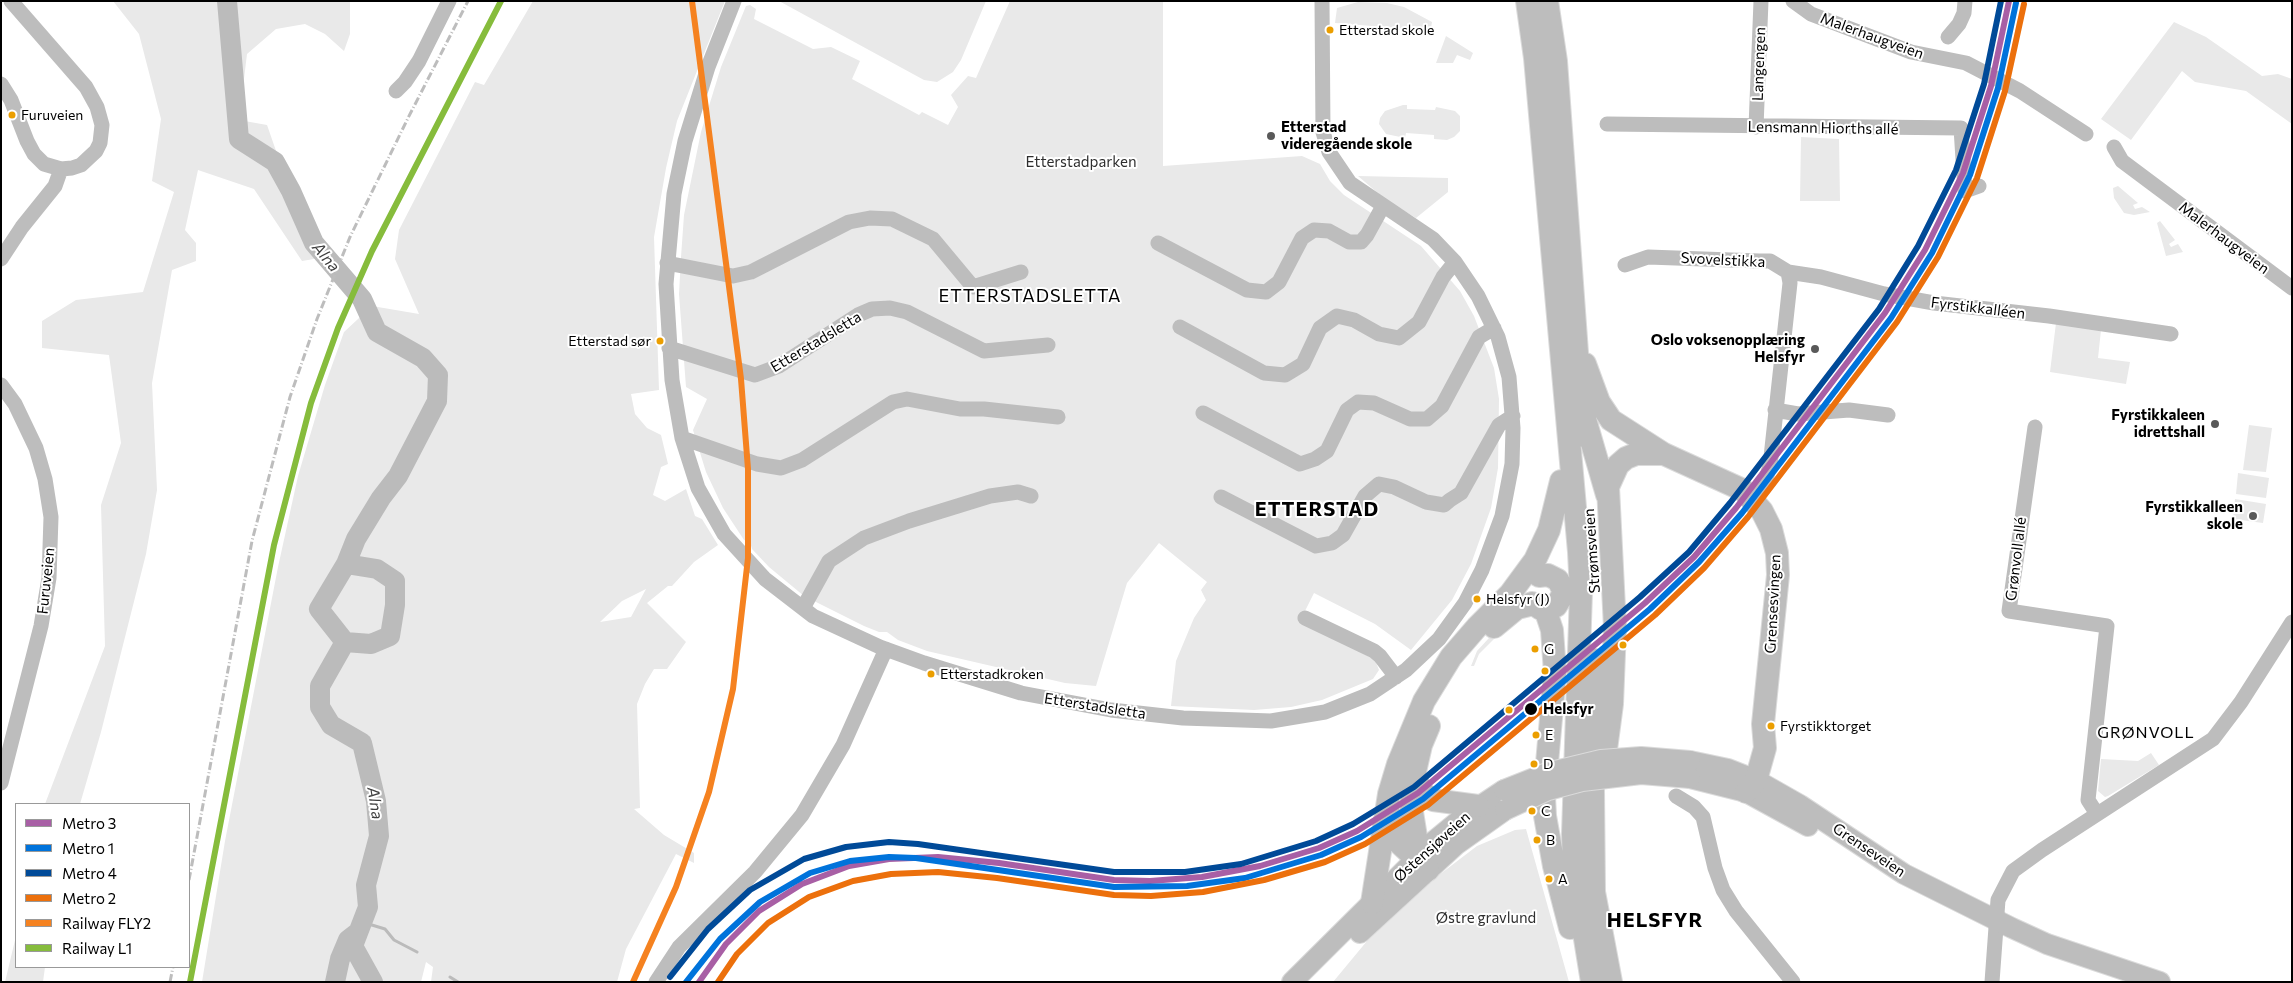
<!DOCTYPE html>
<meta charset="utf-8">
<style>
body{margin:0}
#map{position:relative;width:2293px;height:983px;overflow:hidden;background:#fff;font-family:Commissioner,sans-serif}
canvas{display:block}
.frame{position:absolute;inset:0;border:2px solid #000;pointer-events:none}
.legend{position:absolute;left:15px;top:803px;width:175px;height:165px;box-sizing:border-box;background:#fff;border:1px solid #999;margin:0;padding:6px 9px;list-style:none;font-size:15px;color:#000}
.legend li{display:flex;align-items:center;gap:10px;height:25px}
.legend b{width:25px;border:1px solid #999}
</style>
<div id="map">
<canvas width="2293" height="983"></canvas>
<div class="frame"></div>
<ul class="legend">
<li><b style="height:6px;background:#a85fa5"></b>Metro 3</li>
<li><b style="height:6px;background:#0073db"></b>Metro 1</li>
<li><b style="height:6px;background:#004a98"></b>Metro 4</li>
<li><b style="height:6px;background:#ec700c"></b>Metro 2</li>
<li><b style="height:6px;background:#f58220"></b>Railway FLY2</li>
<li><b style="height:6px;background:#86bc3c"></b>Railway L1</li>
</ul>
</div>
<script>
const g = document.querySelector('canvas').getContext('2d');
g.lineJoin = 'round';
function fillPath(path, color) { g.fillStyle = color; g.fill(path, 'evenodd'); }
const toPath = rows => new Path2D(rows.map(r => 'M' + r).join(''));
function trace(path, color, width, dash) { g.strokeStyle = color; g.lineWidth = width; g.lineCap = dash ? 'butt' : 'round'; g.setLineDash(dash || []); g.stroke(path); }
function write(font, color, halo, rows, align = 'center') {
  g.font = font + ' Commissioner,sans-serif'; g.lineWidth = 4; g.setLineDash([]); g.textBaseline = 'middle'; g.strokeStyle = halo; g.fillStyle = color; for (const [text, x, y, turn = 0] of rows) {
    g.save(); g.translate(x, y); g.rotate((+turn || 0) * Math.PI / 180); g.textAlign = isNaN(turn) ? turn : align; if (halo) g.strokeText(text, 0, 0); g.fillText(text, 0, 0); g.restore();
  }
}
fillPath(toPath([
 [113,1,350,1,350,34,344,51,325,34,305,24,276,29,247,54,239,120,267,125,303,228,318,249,314,259,302,261,254,189,198,170,185,230,196,243,196,261,172,270,152,383,157,490,146,554,101,732,80,804,45,804,105,646,101,505,121,443,109,355,42,348,42,321,76,300,143,292,174,192,152,181,161,119,139,34],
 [533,1,725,1,677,121,666,168,654,237,659,390,631,394,635,414,647,428,661,435,668,464,661,467,653,495,665,501,686,489,695,516,702,519,718,545,694,562,672,586,668,586,647,603,686,642,667,669,654,669,645,684,637,704,640,808,634,809,664,835,694,853,694,863,676,854,626,949,617,982,431,982,433,967,426,962,421,982,202,982,225,841,278,567,298,476,325,385,344,332,372,306,419,314,395,259,399,230,475,82,484,85],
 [646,589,631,617,600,622,622,601],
 [779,1,986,1,961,60,953,72,937,82,924,80],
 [1010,1,1163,1,1163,166,1302,156,1320,164,1330,181,1344,195,1421,246,1460,291,1474,316,1494,368,1499,399,1498,468,1491,508,1471,564,1452,600,1411,650,1375,624,1314,593,1301,619,1375,660,1379,670,1373,679,1322,700,1291,707,1254,710,1171,706,1176,661,1194,618,1206,600,1201,590,1207,582,1159,543,1127,583,1096,686,1065,683,927,651,898,640,887,632,879,632,864,626,804,596,769,567,752,549,750,542,744,540,723,508,706,472,693,430,707,399,686,387,679,294,681,257,684,215,701,132,721,67,746,6,750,5,756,9,754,19,813,49,831,47,860,61,852,79,919,115,922,112,948,125,958,107,951,95,968,76,976,78],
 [1358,2,1387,3,1404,7,1432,22,1431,28,1419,32,1409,29,1335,23,1337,8],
 [2174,22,2206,37,2262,76,2278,74,2292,79,2292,124,2246,91,2195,82,2182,71,2131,140,2101,119],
 [1446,36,1473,53,1470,60,1457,55,1453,63,1436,63],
 [1403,105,1407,105,1407,109,1435,110,1436,107,1455,111,1460,116,1460,131,1454,137,1447,140,1434,139,1434,135,1406,133,1405,138,1386,134,1379,124,1380,118,1385,111],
 [1801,137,1839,139,1840,201,1800,201],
 [1358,176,1448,178,1448,192,1416,218,1386,200],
 [2118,186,2138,203,2133,205,2135,209,2142,207,2150,212,2134,215,2124,213,2114,198,2113,188],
 [2160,221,2175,240,2169,244,2171,247,2178,244,2183,252,2166,256,2157,223],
 [2056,323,2101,330,2098,358,2130,362,2126,384,2050,372],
 [2249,425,2272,428,2266,472,2243,470],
 [2238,473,2269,478,2266,498,2236,494],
 [2235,499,2266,504,2263,523,2233,519],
 [1500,626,1496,637,1479,654,1474,666,1471,666,1477,651],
 [2151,753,2159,765,2108,796,2105,797,2098,791,2101,759,2138,761],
 [1526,829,1569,982,1333,982,1367,941,1439,875,1477,846,1515,830],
 [16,936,16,967,45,967,43,982,5,982]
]), '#e9e9e9');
trace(toPath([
 [362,922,385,929,394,940,417,952],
 [450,977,458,982]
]), '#bbb', 3);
trace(toPath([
 [227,1,239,139,275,162,291,191,314,243,362,299,377,332,423,358,438,375,437,401,398,476,381,498,356,539,346,564,377,569,395,581,395,605,390,636,371,644,345,642,320,686,320,707,331,725,362,743,376,801,379,836,366,885,368,907,353,946,373,982],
 [345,642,319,609,346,564],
 [335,982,340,959,348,940,357,933]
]), '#bbb', 20);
const major = toPath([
 [1690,761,1728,769,1756,780,1800,805,1904,874,2012,928,2047,944,2160,982],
 [1690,778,1746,792,1808,826],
 [1360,933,1457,844,1505,810],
 [1292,982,1434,841,1462,818,1504,790]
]);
const highway = toPath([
 [1527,1,1535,58,1579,552,1581,592,1573,834,1574,871,1592,982],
 [1547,1,1556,61,1583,436],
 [1585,364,1599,402,1611,420,1664,454,1743,490,1762,511,1771,529,1777,553,1778,575,1763,724,1765,748,1756,780,1746,792],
 [1585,419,1607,495],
 [1532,603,1541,609,1550,609,1556,606,1562,596,1563,590,1558,580,1548,575,1539,576],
 [1545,609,1552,630,1555,673,1544,797,1545,816,1554,866,1570,928],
 [1494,627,1517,608,1533,604],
 [1595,660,1593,789,1594,892,1611,982],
 [1605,757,1612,704,1615,628,1608,487,1618,465,1626,458,1636,454,1664,454],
 [1414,776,1423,793,1433,800,1478,806],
 [1388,810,1400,844,1427,869],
 [1428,870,1416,837,1411,806,1414,776,1421,745,1429,726],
 [1372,903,1389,794,1398,764,1424,701,1451,657,1477,627,1510,594,1535,560,1549,530,1561,481]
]);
trace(major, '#dbdbdb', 22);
trace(highway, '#dbdbdb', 24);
trace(toPath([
 [734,1,708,67,685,141,674,194,666,284,672,380,682,438,698,488,724,534,765,579,813,616,880,647,924,663,1021,693,1111,710,1183,718,1271,721,1325,712,1370,694,1406,670,1439,639,1465,603,1482,570,1502,516,1512,464,1513,428,1509,377,1498,337,1478,296,1455,262,1433,239,1350,183,1329,152,1323,132,1322,1],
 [1793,1,1811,14,1911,52,1966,63,2020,91,2086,134],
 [1948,37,1959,24,1964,13,1965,1],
 [1,84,11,100,27,141,34,154,44,164,61,169,72,168,81,165,96,151,100,143,102,125,97,107,86,87,11,1],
 [396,91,405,82,419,61,449,1],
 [1607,124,1961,128,1965,191,1979,186],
 [1756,127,1761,1],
 [2114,147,2122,161,2292,288],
 [1158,243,1247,290,1266,292,1279,282,1302,238,1314,230,1329,231,1349,242,1361,242,1367,235,1383,206],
 [1,259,22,227,55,186,61,169],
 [667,263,733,276,751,272,849,222,870,218,892,219,933,239,973,287,1021,272],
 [1625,265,1648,257,1759,261,1770,261,1788,272,1790,283,1770,466,1764,485,1755,502],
 [1788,272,1821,277,1884,294,1934,303,2049,316,2171,334],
 [1180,327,1264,373,1285,375,1303,364,1320,328,1337,316,1354,320,1379,334,1399,338,1419,322,1443,277,1455,262],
 [669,348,755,375,779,366,858,315,872,309,890,308,907,312,984,351,1048,345],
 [1,385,15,404,36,448,45,479,51,517,49,578,41,626,1,783],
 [1775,410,1798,414,1849,410,1888,415],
 [1203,413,1300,464,1315,459,1327,451,1347,410,1358,402,1374,403,1410,419,1427,419,1442,406,1479,337,1494,328],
 [2035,427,2009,611,2107,626,2088,800,2097,814],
 [682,438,757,464,781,468,802,460,893,402,907,399,960,409,984,409,1058,417],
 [1221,497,1316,546,1332,543,1343,535,1365,496,1379,484,1394,487,1426,502,1444,505,1450,500,1461,493,1499,425,1513,416],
 [803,608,829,561,864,538,909,521,990,496,1018,492,1031,496],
 [1305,618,1374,651,1380,656,1396,677],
 [1676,796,1694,807,1703,817,1715,868,1723,890,1736,911,1793,982],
 [656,982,679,947,755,872,802,815,843,745,886,649],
 [1992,982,1998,900,2013,871,2042,850,2213,739,2241,702,2292,622]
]), '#bdbdbd', 15);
trace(major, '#bdbdbd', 20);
trace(highway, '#bdbdbd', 22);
trace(toPath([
 [189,880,252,541,290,397,317,319,350,237,408,118,468,1],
 [170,982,173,967]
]), '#bdbdbd', 3, [8, 2.5, 1, 2.5]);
const majorBridge = toPath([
 [1504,790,1547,773,1601,760,1641,757,1690,761],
 [1505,810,1548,790,1582,781,1641,774,1690,778]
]);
trace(majorBridge, '#dbdbdb', 22, []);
trace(majorBridge, '#bdbdbd', 20);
trace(toPath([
 [633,982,676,887,709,792,733,689,748,558,748,469,741,379,692,1]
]), '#f58220', 6);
trace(toPath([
 [190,982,274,545,311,403,338,328,372,251,501,1]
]), '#86bc3c', 6);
trace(toPath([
 [699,982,726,944,759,911,802,884,849,866,889,859,938,857,999,863,1114,880,1150,881,1202,877,1260,866,1319,848,1357,831,1418,793,1645,603,1694,557,1736,508,1885,313,1925,250,1963,173,1991,86,2009,1]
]), '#a85fa5', 6);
trace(toPath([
 [686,982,720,939,760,902,810,873,850,861,889,857,916,858,1114,887,1187,886,1245,878,1321,855,1361,837,1423,799,1650,609,1699,562,1742,513,1891,318,1932,253,1970,175,1998,88,2016,3]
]), '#0073db', 6);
trace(toPath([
 [670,977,708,929,750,890,804,859,846,847,889,842,918,844,1114,872,1185,872,1241,864,1316,841,1353,824,1414,787,1640,597,1689,552,1730,503,1879,309,1918,246,1956,170,1984,84,2001,1]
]), '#004a98', 6);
trace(toPath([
 [718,982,737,954,768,923,809,897,853,881,891,874,938,872,997,878,1114,895,1151,896,1203,892,1264,880,1325,862,1365,844,1428,805,1655,615,1704,568,1748,517,1897,322,1938,257,1977,178,2005,91,2024,4]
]), '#ec700c', 6);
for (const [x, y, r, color] of [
 [1330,30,4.5,"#eb9e00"],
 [12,115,4.5,"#eb9e00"],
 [1271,136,5,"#595959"],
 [660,341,4.5,"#eb9e00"],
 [1815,349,5,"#595959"],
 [2215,424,5,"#595959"],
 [2253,516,5,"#595959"],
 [1477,599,4.5,"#eb9e00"],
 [1623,645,4.5,"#eb9e00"],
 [1535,649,4.5,"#eb9e00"],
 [1545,671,4.5,"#eb9e00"],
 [931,674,4.5,"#eb9e00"],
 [1531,709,7,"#000"],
 [1509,710,4.5,"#eb9e00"],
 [1771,726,4.5,"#eb9e00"],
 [1536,735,4.5,"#eb9e00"],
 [1534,764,4.5,"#eb9e00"],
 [1532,811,4.5,"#eb9e00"],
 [1537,840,4.5,"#eb9e00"],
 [1549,879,4.5,"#eb9e00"]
]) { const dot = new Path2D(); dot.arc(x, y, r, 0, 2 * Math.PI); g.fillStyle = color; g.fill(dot); trace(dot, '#fff', 2); }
write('14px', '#000', '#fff', [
 ["Etterstad skole",1339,30],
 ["Furuveien",21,115],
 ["Etterstad sør",651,341,"right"],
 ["Helsfyr (J)",1486,599],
 ["G",1544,649],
 ["Etterstadkroken",940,674],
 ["Fyrstikktorget",1780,726],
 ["E",1545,735],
 ["D",1543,764],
 ["C",1541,811],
 ["B",1546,840],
 ["A",1558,879]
], 'left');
write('15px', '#000', '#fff', [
 ["Malerhaugveien",1872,36,20],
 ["Langengen",1759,64,-88],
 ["Lensmann Hiorths allé",1823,128,1],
 ["Malerhaugveien",2224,238,37],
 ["Svovelstikka",1723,260,3],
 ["Fyrstikkalléen",1978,308,7],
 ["Etterstadsletta",816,342,-31],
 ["Strømsveien",1592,551,-94],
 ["Grønvoll allé",2016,559,-83],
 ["Furuveien",46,581,-84],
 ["Grensesvingen",1773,604,-87],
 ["Etterstadsletta",1095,706,9],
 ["Østensjøveien",1432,847,-42],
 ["Grenseveien",1869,850,34]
]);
write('bold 15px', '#000', '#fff', [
 ["Etterstad",1281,127,"left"],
 ["videregående skole",1281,144,"left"],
 ["Oslo voksenopplæring",1805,340],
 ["Helsfyr",1805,357],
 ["Fyrstikkaleen",2205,415],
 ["idrettshall",2205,432],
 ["Fyrstikkalleen",2243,507],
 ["skole",2243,524]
], 'right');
write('15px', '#2e2e2e', '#fff', [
 ["Etterstadparken",1081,162],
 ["Østre gravlund",1486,918]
]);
write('bold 15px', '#000', '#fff', [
 ["Helsfyr",1543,709]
], 'left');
write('italic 16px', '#3f3f3f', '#fff', [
 ["Alna",326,257,51],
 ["Alna",375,803,81]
]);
g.letterSpacing = '1px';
write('16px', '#000', '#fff', [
 ["GRØNVOLL",2146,733]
]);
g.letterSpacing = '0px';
g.letterSpacing = '1px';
write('18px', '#000', '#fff', [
 ["ETTERSTADSLETTA",1030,296]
]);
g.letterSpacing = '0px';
g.letterSpacing = '1px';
write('bold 20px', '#000', '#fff', [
 ["ETTERSTAD",1317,509],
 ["HELSFYR",1655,920]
]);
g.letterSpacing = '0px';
</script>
